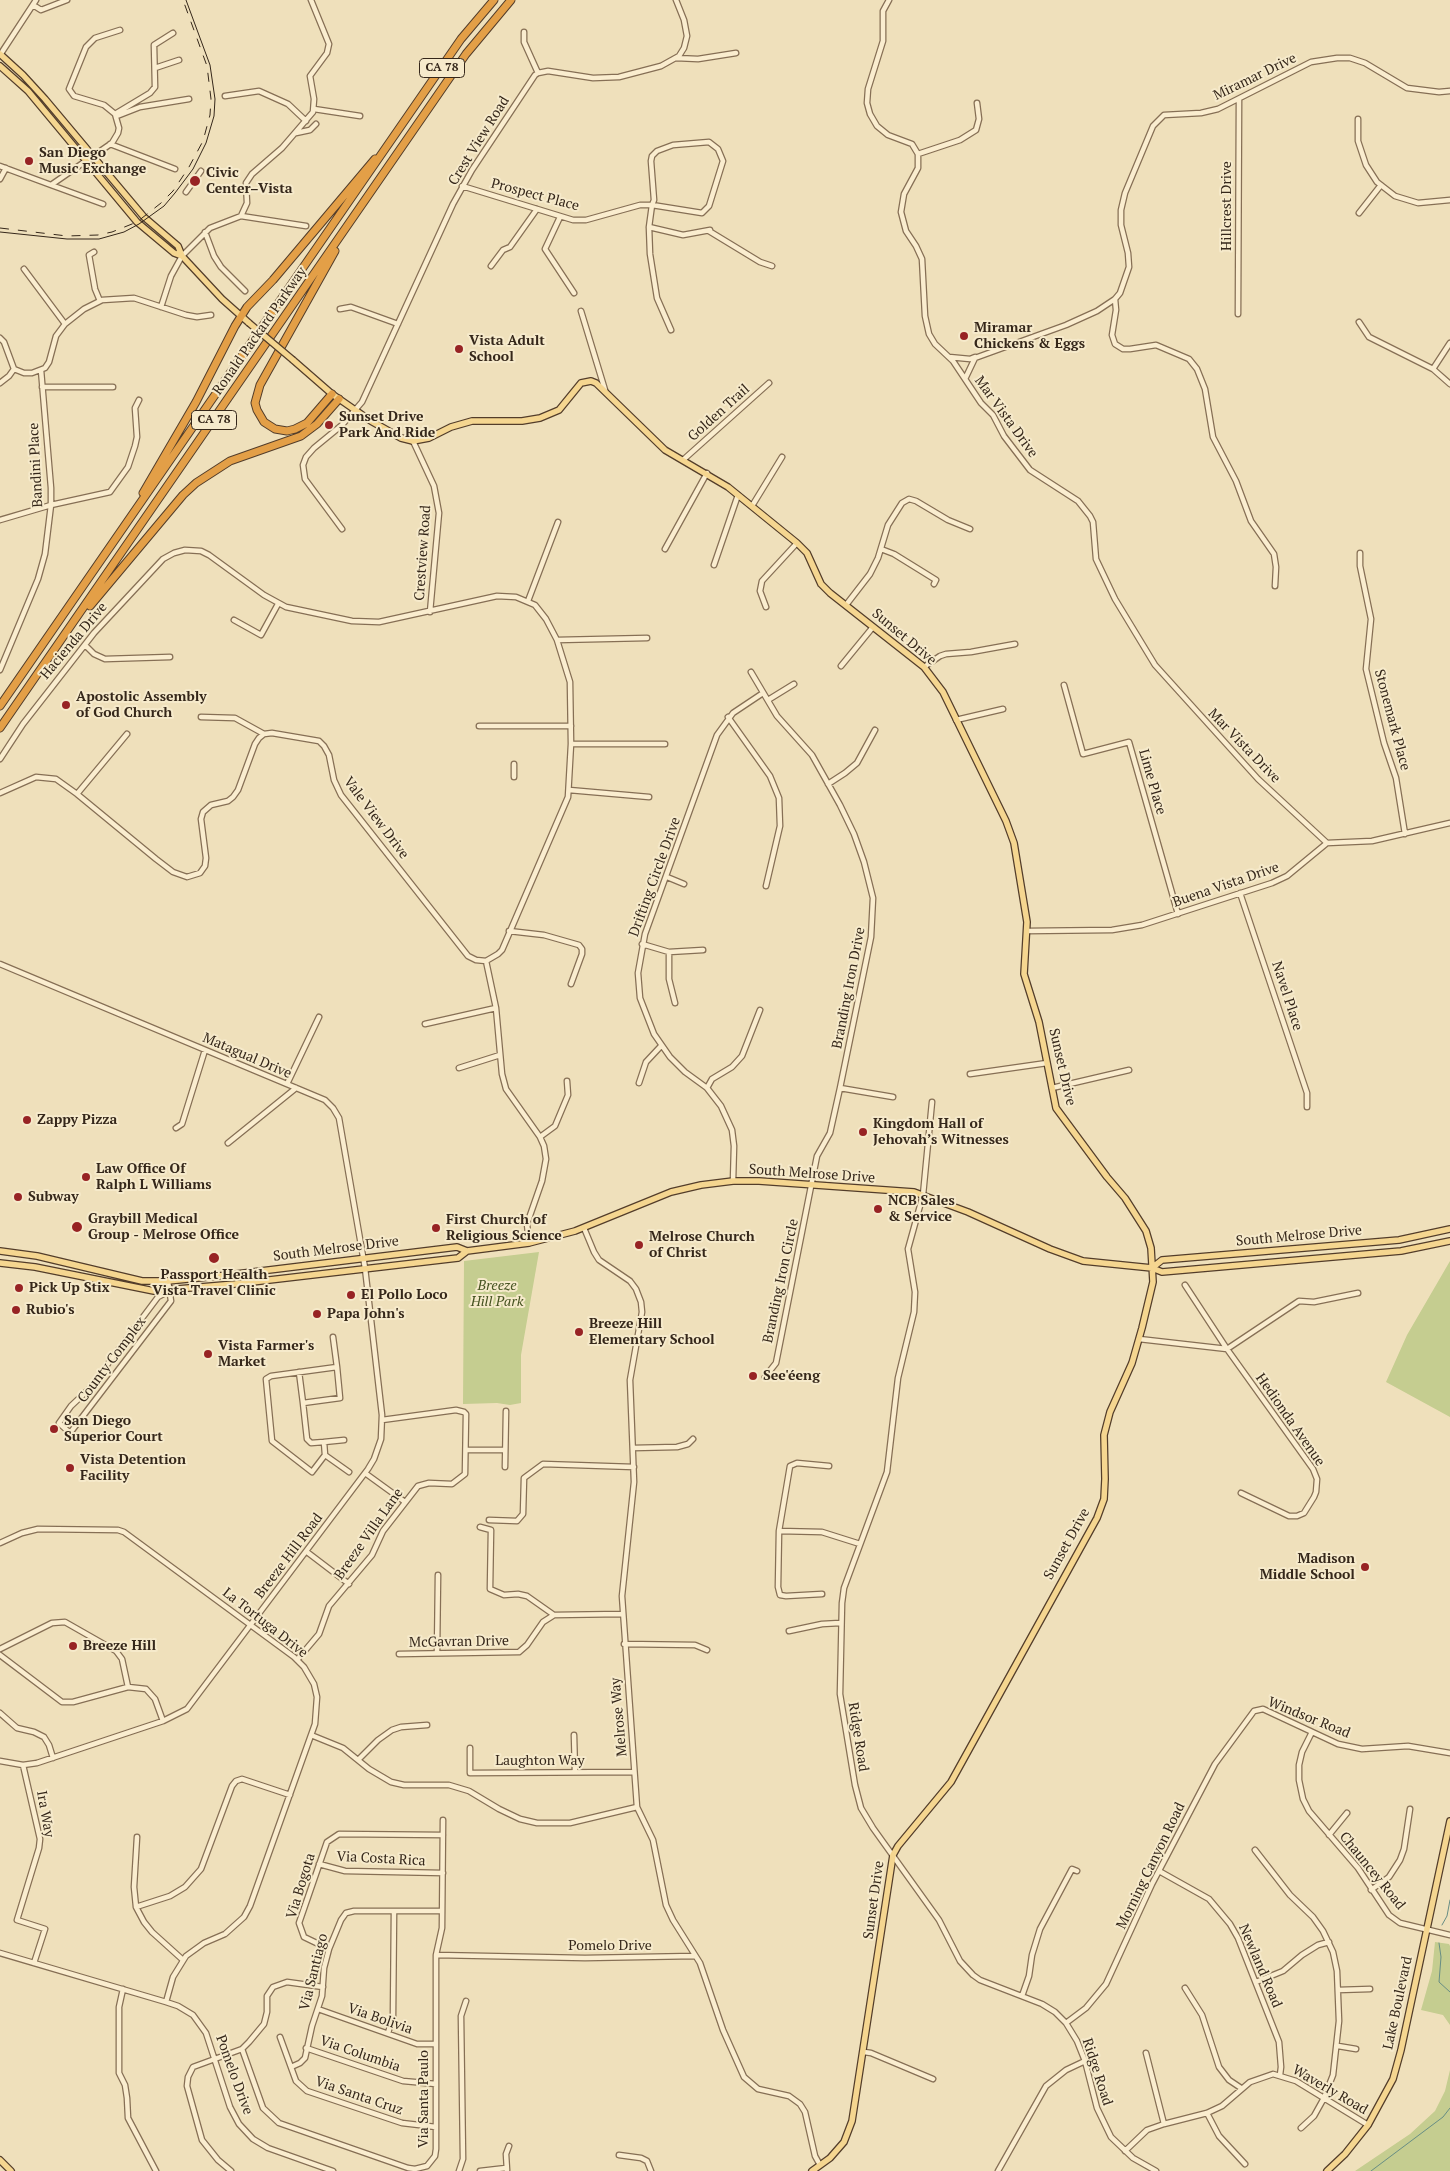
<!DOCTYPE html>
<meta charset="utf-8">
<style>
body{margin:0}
canvas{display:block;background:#efe0bb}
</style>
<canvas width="1450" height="2171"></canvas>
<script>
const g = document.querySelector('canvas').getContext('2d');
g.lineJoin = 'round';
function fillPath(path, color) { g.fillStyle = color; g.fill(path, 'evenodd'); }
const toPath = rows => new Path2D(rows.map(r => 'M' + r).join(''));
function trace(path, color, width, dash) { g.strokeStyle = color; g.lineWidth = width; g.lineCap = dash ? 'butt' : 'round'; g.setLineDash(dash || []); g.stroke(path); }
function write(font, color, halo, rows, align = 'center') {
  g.font = font + ' "PT Serif",serif'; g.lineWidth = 4; g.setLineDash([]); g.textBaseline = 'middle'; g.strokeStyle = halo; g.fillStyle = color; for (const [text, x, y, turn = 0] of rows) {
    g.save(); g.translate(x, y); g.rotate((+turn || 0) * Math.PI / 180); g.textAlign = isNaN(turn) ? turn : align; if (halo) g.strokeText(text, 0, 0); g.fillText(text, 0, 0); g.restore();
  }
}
fillPath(toPath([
 [539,1252,521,1355,521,1403,510,1405,497,1403,463,1404,464,1261],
 [1450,1261,1450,1417,1386,1382,1407,1335],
 [1435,1942,1449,1944,1450,1946,1450,2025,1443,2015,1421,2010,1432,1971],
 [1450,2070,1450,2171,1355,2171,1410,2134,1435,2111,1445,2091]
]), '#c5cd90');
trace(toPath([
 [1442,1925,1447,1916,1450,1900],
 [1439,1943,1441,1957,1439,1982,1450,1992],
 [1371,2171,1443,2117,1450,2108]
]), '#678d84', 1);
const minor = toPath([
 [889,0,883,11,883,41,868,89,867,103,870,114,877,126,888,135,912,144,918,154,918,168,904,194,901,212,906,231,916,246,922,259,925,316,929,334,935,344,953,361,981,403,993,415,1004,436,1030,470,1078,501,1090,516,1093,522,1096,559,1115,599,1155,665,1258,779,1327,843],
 [33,5,41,10,67,0],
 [524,32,524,42,538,73],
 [0,55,36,0],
 [676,58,698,59,736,53],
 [155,68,179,60],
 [225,96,259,91,288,104,306,121],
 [314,109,360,116],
 [115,114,150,93,155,87,154,45,173,33],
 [117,116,140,107,189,99],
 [1358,119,1358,141,1366,165,1377,182,1395,196,1418,203,1450,200],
 [296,133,310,130,316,124],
 [110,144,175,169],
 [918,154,960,140,976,130,979,119,977,103],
 [0,166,51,185,112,143,118,133,119,128,115,114,104,105,74,96,69,89,86,47,95,38,120,30],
 [0,179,6,168],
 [51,185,103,204],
 [462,186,573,220,586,220,640,205,652,205,702,213,709,206,723,161,718,149,709,142,673,145,657,151,652,156,651,161,654,200,652,205,649,227,650,254,657,298,671,330],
 [186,192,201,171],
 [1359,213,1381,185],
 [241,216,306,226],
 [560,217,545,249,574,293],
 [649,227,683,235,710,230],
 [709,231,760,262,772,266],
 [205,232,214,256,221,267,245,291],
 [94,252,89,255,95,289,100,301],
 [491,266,503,250,510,247,537,209],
 [24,269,65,324],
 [1115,299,1116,310,1112,335,1115,344,1123,349,1130,349,1156,345,1189,359,1197,369,1205,389,1213,437,1236,481,1251,521,1274,554,1276,567,1275,586],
 [161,307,171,276,182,256,210,228,241,216,247,203,246,183,252,174,282,148,313,112,314,99,310,76,327,53,329,44,311,0],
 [340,309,351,307,398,324],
 [581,311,605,390],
 [1238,314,1239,99],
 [1359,322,1369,337,1433,369,1450,384],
 [0,338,4,342,14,369,24,373,32,373,45,368,49,362,56,336,65,324,84,309,102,300,134,298,186,315,197,317,211,315],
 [949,357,970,359,975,357],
 [1433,369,1450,343],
 [965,379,975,358,1066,325,1097,311,1115,299,1120,293,1129,267,1128,253,1121,225,1121,210,1125,193,1153,126,1164,115,1201,113,1218,109,1311,62,1337,58,1350,58,1365,63,1407,88,1439,92,1450,91],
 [0,383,9,376,14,369],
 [42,387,113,387],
 [413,441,434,486,439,513,430,612],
 [683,460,769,383],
 [752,506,782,457],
 [0,520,51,505,110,492,128,467,135,446,137,437,135,408,139,400],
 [342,529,305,479,303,465,306,457,314,448,342,425,362,402,453,204,472,170,535,75,538,73,548,71,593,78,619,77,661,66,679,56,684,48,687,36,684,20,676,0],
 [665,549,707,473],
 [881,549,894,554,936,580,934,584],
 [1360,553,1360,566,1371,619,1366,669,1384,743,1396,778,1405,834],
 [714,565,738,495],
 [528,601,558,522],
 [846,605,870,574,878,558,888,525,902,503,909,499,916,501,948,520,970,529],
 [766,607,760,591,762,581,797,543],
 [234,620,261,635,278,604],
 [557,640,647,638],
 [85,645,94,654,105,659,170,657],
 [841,666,873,627],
 [924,667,940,656,946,654,971,652,1015,644],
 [0,670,38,579,45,554,51,505,51,488,41,370],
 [751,672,777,716,812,755,840,805,854,834,864,862,873,898,871,937,840,1088,830,1133,817,1156,776,1363,765,1377],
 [1064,685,1083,754,1129,742,1178,914],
 [768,700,794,684],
 [201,717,235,718,264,734],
 [728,717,770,776,779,798,780,826,766,886],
 [956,720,1003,709],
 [479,726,571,726],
 [571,744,665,744],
 [0,759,23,724,94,633,163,559,174,553,185,550,201,551,209,555,264,595,286,607,352,621,379,622,497,596,516,597,535,605,546,619,557,640,570,682,571,744,568,797,502,950,498,954,486,961,476,960,468,956,341,795,334,780,329,755,324,746,319,741,272,733,264,734,259,738,255,744,238,790,233,797,228,801,211,805,203,812,201,819,206,858,205,866,200,873,187,877,173,872,156,859,77,794,56,779,36,777,0,793],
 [514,777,514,764],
 [828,784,845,773,857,763,875,730],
 [569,790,649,797],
 [77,794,127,734],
 [667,877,684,884],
 [1240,893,1307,1093,1307,1107],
 [509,931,544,935,579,945,582,949,582,954,571,984],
 [1027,931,1112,930,1142,925,1272,883,1287,876,1327,843,1372,841,1450,823],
 [642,944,669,952,703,950],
 [669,952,669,979,675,1003],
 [486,961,496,1008,502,1074,506,1089,540,1137,544,1146,546,1159,542,1181,527,1224,529,1243],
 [0,964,325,1100,333,1108,339,1118,365,1268,382,1415,381,1439,374,1459,368,1469,187,1709,163,1721,37,1763,23,1765,0,1761],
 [425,1024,496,1008],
 [459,1068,500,1055],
 [970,1074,1047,1063],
 [639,1083,646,1062,661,1046],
 [287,1084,319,1017],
 [707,1088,712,1079,732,1067,742,1056,760,1010],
 [840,1088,893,1097],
 [1052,1088,1129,1070],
 [932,1102,923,1195,908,1249,915,1292,914,1312,898,1378,887,1472,844,1588,842,1603,840,1694,855,1785,861,1808,873,1828,939,1920,960,1961,973,1975,980,1980,1042,2004,1055,2012,1066,2023,1077,2041,1085,2061,1097,2108,1111,2137,1133,2158,1156,2171],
 [176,1128,182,1124,205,1050],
 [540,1137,555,1126,568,1095,567,1081],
 [228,1143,296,1088],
 [733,1181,734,1146,732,1130,721,1106,707,1088,685,1072,670,1057,654,1034,640,998,638,973,645,934,717,735,733,713,763,693],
 [584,1228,594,1252,599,1260,630,1281,636,1289,641,1302,642,1312,630,1380,634,1482,622,1596,637,1807,653,1840,666,1905,673,1920,700,1963,723,2030,744,2077,758,2089,789,2096,800,2104,805,2112,815,2156,820,2165],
 [168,1281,171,1301,70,1433,59,1423,71,1406,89,1389,158,1297,169,1291],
 [1185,1285,1227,1349,1313,1469,1317,1479,1316,1492,1314,1497,1304,1513,1297,1516,1289,1516,1241,1493],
 [333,1337,337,1367],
 [1139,1339,1227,1349,1299,1301,1314,1302,1358,1293],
 [299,1372,303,1403],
 [344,1440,324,1442,325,1455,349,1472],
 [324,1442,311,1443,307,1439,303,1403,340,1398,337,1367,271,1376,266,1379,272,1441,312,1472,325,1455],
 [633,1448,677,1447,688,1444,693,1439],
 [467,1450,505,1450],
 [505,1467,506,1411],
 [365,1473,405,1502],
 [489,1520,517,1521,523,1514,524,1478,543,1464,634,1467],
 [480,1527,491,1530,490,1589,504,1595,518,1594,527,1596,554,1615],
 [779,1531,822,1532,860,1544],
 [0,1543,22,1533,38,1529,118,1530,124,1532,294,1657,304,1667,314,1684,317,1697,315,1724,250,1906,244,1917,225,1934,204,1943,186,1956,173,1977,166,2002],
 [307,1552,349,1584],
 [822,1594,786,1596,780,1595,778,1587,779,1531,790,1466,797,1463,829,1466],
 [789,1631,822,1624,840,1623],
 [624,1644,695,1645,707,1650],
 [0,1649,52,1623,65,1622,116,1651,122,1659,128,1687],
 [437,1653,438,1575],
 [399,1654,519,1652,527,1645,543,1622,554,1615,622,1614],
 [0,1655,62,1702,73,1702,128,1687,146,1689,155,1699,163,1721],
 [297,1660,319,1634,329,1606,372,1555,383,1531,418,1486,429,1483,452,1484,465,1474,466,1414,464,1412,456,1410,382,1420],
 [0,1713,17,1728,34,1732,44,1737,49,1745,53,1758],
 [1312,1732,1302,1752,1299,1765,1299,1780,1303,1799,1309,1811,1358,1868,1389,1915,1400,1923,1450,1935],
 [311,1735,343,1748,369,1769,391,1782,404,1785,449,1785,469,1791,499,1809,520,1819,537,1823,570,1823,637,1807],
 [574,1735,575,1772],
 [470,1748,470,1773,634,1772],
 [359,1759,378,1740,392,1730,401,1727,427,1725],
 [23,1765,40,1839,39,1848,17,1920,45,1929,34,1963],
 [1329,1835,1347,1813],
 [137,1837,134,1887,136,1907,144,1922,152,1932,183,1960],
 [1255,1850,1290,1895,1313,1917,1323,1931,1333,1952,1337,1971,1339,2021,1333,2075,1324,2098,1314,2116,1301,2128],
 [319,1864,345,1871,443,1873],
 [1159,1871,1209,1899,1230,1924,1238,1938,1279,2042,1281,2067,1280,2075],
 [1371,1890,1389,1877,1400,1860,1404,1849,1410,1809],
 [136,1907,170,1896,185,1887,201,1869,232,1786,236,1781,242,1779,290,1795],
 [329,1949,304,1937,299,1923,327,1842,339,1834,443,1835],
 [0,1953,166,2002,178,2006,193,2015,206,2033,230,2107,239,2124,253,2139,268,2148,333,2171],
 [436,1955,585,1958,695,1956],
 [1256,1982,1283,1971,1302,1955,1318,1945,1329,1942],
 [1185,1988,1202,2015,1219,2067,1229,2080,1241,2088],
 [123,1989,119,2007,119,2073,125,2085,127,2098,128,2118,156,2171],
 [1338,1990,1370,1989],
 [1022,1996,1029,1976,1032,1955,1040,1929,1072,1869,1077,1871],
 [318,2009,417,2044,436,2044],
 [1066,2023,1086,2008,1106,1984,1152,1884,1215,1764,1254,1711,1263,1709,1338,1744,1362,1749,1408,1746,1450,1753],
 [388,2033,393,2017,394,1911],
 [280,2037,296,2081,307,2091,402,2123,436,2127],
 [1338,2046,1356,2049],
 [306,2048,403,2081,436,2084],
 [242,2049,263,2108,279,2123,408,2168,415,2169,427,2166,435,2156,436,2149,436,1955,442,1928,443,1820],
 [864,2052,871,2053,933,2079],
 [1146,2053,1164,2124],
 [291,2067,300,2063,305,2058,312,2026,322,1996,324,1968,329,1949,341,1920,346,1913,354,1911,442,1911],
 [1207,2113,1219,2136,1245,2164],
 [1125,2151,1147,2130,1164,2124,1207,2113,1222,2106,1250,2082,1273,2074,1296,2081,1368,2125],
 [619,2155,641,2158,647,2161,651,2171],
 [507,2170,506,2154,509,2146],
 [231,2171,218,2160,202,2140,187,2086,188,2077,193,2067,242,2049,249,2042,264,2024,267,2012,267,1996,273,1987,287,1982,323,1987],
 [459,2171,463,2159,461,2016,466,2001],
 [480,2171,506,2168],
 [998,2171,1046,2086,1066,2070,1085,2061]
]);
const major = toPath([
 [0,54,23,75,45,99,144,217,178,246,182,256,222,299,249,323],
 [0,66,28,91,137,222,174,253,182,256],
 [293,360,332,394,371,421,401,438,413,441,429,438,451,427,472,421,522,421,540,418,559,410,581,383,591,381,596,383,665,450,728,487,797,543,807,553,821,584,830,593,924,667,943,692,1006,821,1014,843,1027,922,1024,974,1039,1022,1056,1108,1107,1177,1125,1198,1146,1231,1151,1248,1153,1282,1142,1328,1132,1363,1110,1412,1104,1435,1105,1479,1104,1499,1097,1518,951,1782,898,1846,893,1855,852,2121,844,2142,830,2158,812,2171],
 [0,1251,37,1256,142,1281,168,1281,228,1275,457,1247,467,1251],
 [0,1263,35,1267,154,1291,235,1284,458,1258,467,1251,529,1243,575,1231,671,1192,701,1185,733,1181,759,1181,914,1192,968,1212,1050,1249,1083,1261,1152,1268,1162,1272,1401,1251,1450,1241],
 [1152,1268,1162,1260,1399,1240,1450,1229],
 [0,2160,11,2171],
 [1327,2171,1345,2154,1368,2125,1393,2079,1401,2050,1450,1821]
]);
const highway = toPath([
 [332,394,307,423,295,429,287,431,275,429,264,422,257,410,255,403,260,385,335,251],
 [143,493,196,402,235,326,247,307,273,280,375,159],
 [90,606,183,495,196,483,230,461,301,436,317,424,339,399],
 [0,706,461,39,494,0],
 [0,728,466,54,511,0]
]);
trace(minor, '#866f55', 7);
trace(major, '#533d2a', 8);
trace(highway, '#533d2a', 9);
trace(minor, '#faedcf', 4.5);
trace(major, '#f5d690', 5.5);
trace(highway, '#e39f47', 7);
trace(toPath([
 [0,232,67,239,99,239,124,232,139,224,164,206,175,193,193,169,206,143,214,116,215,99,210,65,186,0]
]), '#35271a', 1);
trace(toPath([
 [0,228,67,236,98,235,112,232,137,222,161,203,173,191,189,167,203,141,210,115,211,99,207,66,183,0]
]), '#35271a', 1, [9, 9]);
const majorBridge = toPath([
 [249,323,293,360]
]);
trace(majorBridge, '#533d2a', 8, []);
trace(majorBridge, '#f5d690', 5.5);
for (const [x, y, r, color] of [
 [29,161,5,"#972324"],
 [195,181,6,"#972324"],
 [964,336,5,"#972324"],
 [459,349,5,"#972324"],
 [329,425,5,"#972324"],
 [66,705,5,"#972324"],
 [27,1120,5,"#972324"],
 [863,1132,5,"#972324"],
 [86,1177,5,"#972324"],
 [18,1197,5,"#972324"],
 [878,1209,5,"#972324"],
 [77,1227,6,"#972324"],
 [436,1228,5,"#972324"],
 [639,1245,5,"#972324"],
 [214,1258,6,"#972324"],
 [19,1288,5,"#972324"],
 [351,1295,5,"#972324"],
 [16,1310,5,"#972324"],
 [317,1314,5,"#972324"],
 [579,1332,5,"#972324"],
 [208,1354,5,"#972324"],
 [753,1376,5,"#972324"],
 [54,1429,5,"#972324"],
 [70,1468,5,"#972324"],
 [1365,1567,5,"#972324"],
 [73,1646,5,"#972324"]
]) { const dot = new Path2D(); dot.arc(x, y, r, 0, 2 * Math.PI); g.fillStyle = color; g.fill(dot); trace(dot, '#f6eacb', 2); }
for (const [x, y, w] of [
 [442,68,45],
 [214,420,45]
]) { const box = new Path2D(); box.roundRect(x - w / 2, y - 9.5, w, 19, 4); g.fillStyle = '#f6eacb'; g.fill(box); trace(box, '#35271a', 1); }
write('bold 12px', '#35271a', null, [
 ["CA 78",442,68],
 ["CA 78",214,420]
]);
write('14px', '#35271a', '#f6eacb', [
 ["Miramar Drive",1255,77,-26],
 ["Crest View Road",479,141,-58],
 ["Prospect Place",535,195,15],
 ["Hillcrest Drive",1227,206,-90],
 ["Ronald Packard Parkway",260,331,-55],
 ["Golden Trail",719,413,-42],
 ["Mar Vista Drive",1006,417,54],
 ["Bandini Place",36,465,-93],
 ["Crestview Road",423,553,-86],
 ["Sunset Drive",904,637,40],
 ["Hacienda Drive",74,641,-50],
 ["Stonemark Place",1392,720,75],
 ["Mar Vista Drive",1244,746,46],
 ["Lime Place",1152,782,74],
 ["Vale View Drive",376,818,53],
 ["Drifting Circle Drive",655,877,-70],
 ["Buena Vista Drive",1226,885,-19],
 ["Branding Iron Drive",849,988,-79],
 ["Navel Place",1287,996,72],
 ["Matagual Drive",247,1056,23],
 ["Sunset Drive",1062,1067,77],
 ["South Melrose Drive",812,1174,4],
 ["South Melrose Drive",1299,1236,-5],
 ["South Melrose Drive",336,1249,-7],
 ["Branding Iron Circle",781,1281,-78],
 ["County Complex",112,1360,-53],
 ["Hedionda Avenue",1290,1420,55],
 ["Breeze Villa Lane",369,1534,-55],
 ["Sunset Drive",1067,1544,-61],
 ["Breeze Hill Road",289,1556,-53],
 ["La Tortuga Drive",265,1623,38],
 ["McGavran Drive",459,1642,-1],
 ["Melrose Way",619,1717,-95],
 ["Windsor Road",1309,1718,22],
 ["Ridge Road",858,1737,81],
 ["Laughton Way",540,1761],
 ["Ira Way",45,1814,80],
 ["Via Costa Rica",381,1859,3],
 ["Morning Canyon Road",1151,1866,-64],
 ["Chauncey Road",1372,1871,51],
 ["Via Bogota",301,1886,-73],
 ["Sunset Drive",874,1900,-82],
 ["Pomelo Drive",610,1946],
 ["Newland Road",1260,1966,67],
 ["Via Santiago",314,1972,-76],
 ["Lake Boulevard",1398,2003,-78],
 ["Via Bolivia",380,2019,19],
 ["Via Columbia",360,2054,19],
 ["Ridge Road",1097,2072,72],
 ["Pomelo Drive",234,2075,70],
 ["Waverly Road",1330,2090,30],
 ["Via Santa Cruz",359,2096,19],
 ["Via Santa Paulo",424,2099,-90]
]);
write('bold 14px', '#35271a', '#f6eacb', [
 ["San Diego",39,153],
 ["Music Exchange",39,169],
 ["Civic",206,173],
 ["Center–Vista",206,189],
 ["Miramar",974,328],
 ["Chickens & Eggs",974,344],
 ["Vista Adult",469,341],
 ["School",469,357],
 ["Sunset Drive",339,417],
 ["Park And Ride",339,433],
 ["Apostolic Assembly",76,697],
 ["of God Church",76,713],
 ["Zappy Pizza",37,1120],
 ["Kingdom Hall of",873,1124],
 ["Jehovah’s Witnesses",873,1140],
 ["Law Office Of",96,1169],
 ["Ralph L Williams",96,1185],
 ["Subway",28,1197],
 ["NCB Sales",888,1201],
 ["& Service",888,1217],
 ["Graybill Medical",88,1219],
 ["Group - Melrose Office",88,1235],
 ["First Church of",446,1220],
 ["Religious Science",446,1236],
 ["Melrose Church",649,1237],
 ["of Christ",649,1253],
 ["Passport Health",214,1275,"center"],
 ["Vista Travel Clinic",214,1291,"center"],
 ["Pick Up Stix",29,1288],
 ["El Pollo Loco",361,1295],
 ["Rubio's",26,1310],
 ["Papa John's",327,1314],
 ["Breeze Hill",589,1324],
 ["Elementary School",589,1340],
 ["Vista Farmer's",218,1346],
 ["Market",218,1362],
 ["See'éeng",763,1376],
 ["San Diego",64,1421],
 ["Superior Court",64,1437],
 ["Vista Detention",80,1460],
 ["Facility",80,1476],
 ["Madison",1355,1559,"right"],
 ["Middle School",1355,1575,"right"],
 ["Breeze Hill",83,1646]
], 'left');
write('italic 14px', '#455220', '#f6eacb', [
 ["Breeze",497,1286],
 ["Hill Park",497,1302]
]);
</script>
